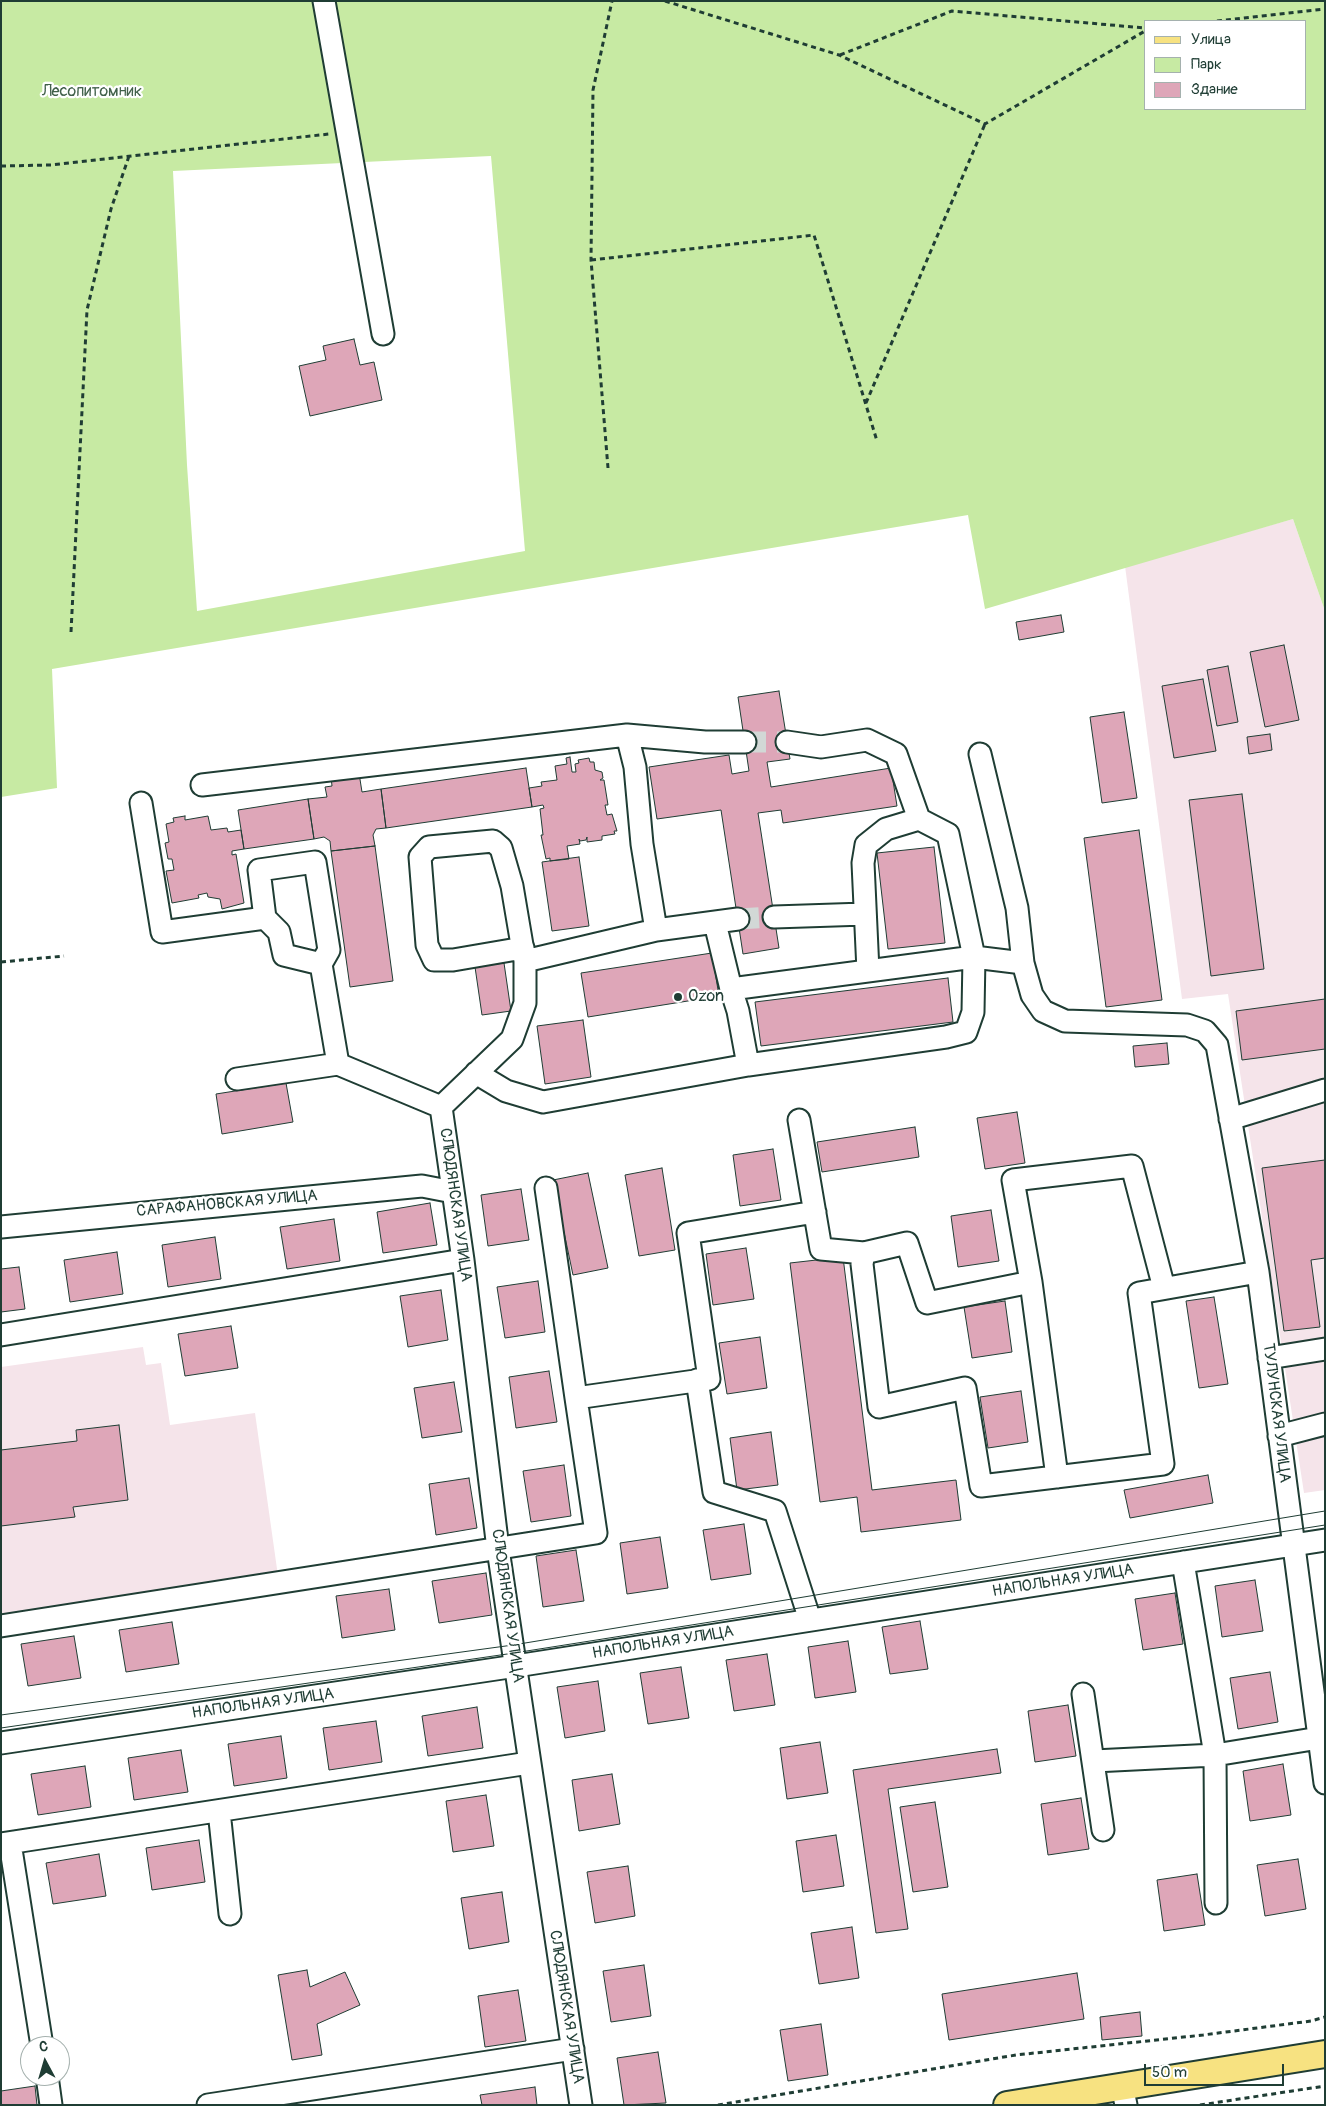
<!DOCTYPE html>
<meta charset="utf-8">
<style>
body{margin:0}
#map{position:relative;width:1326px;height:2106px;overflow:hidden;background:#fff;font-family:Pangolin,sans-serif}
canvas{display:block}
.frame{position:absolute;inset:0;border:2px solid #1f3d34;pointer-events:none}
.legend{position:absolute;left:1144px;top:20px;width:162px;height:90px;box-sizing:border-box;background:#fff;border:1px solid #a5b1ae;margin:0;padding:6px 9px;list-style:none;font-size:15px;color:#1f3d34}
.legend li{display:flex;align-items:center;gap:10px;height:25px}
.legend b{width:25px;border:1px solid #a5b1ae}
.north{position:absolute;left:20px;top:2036px;width:50px;height:50px;box-sizing:border-box;background:#fff;border:1px solid #a5b1ae;border-radius:50%;rotate:354deg;font-size:14px;font-weight:700;line-height:20px;text-align:center;color:#1f3d34}
.north::after{content:'';display:block;margin:auto;width:18px;height:22px;background:#1f3d34;clip-path:polygon(50% 0,100% 100%,50% 72%,0 100%)}
.scale{position:absolute;left:1144px;top:2064px;width:140px;height:22px;box-sizing:border-box;border:2px solid #1f3d34;border-top:0;padding-left:6px;font-size:15px;line-height:18px;white-space:nowrap;color:#1f3d34;-webkit-text-stroke:4px #fff;paint-order:stroke}
</style>
<div id="map">
<canvas width="1326" height="2106"></canvas>
<div class="frame"></div>
<ul class="legend">
<li><b style="height:6px;background:#f7e281"></b>Улица</li>
<li><b style="height:14px;background:#c7eaa3"></b>Парк</li>
<li><b style="height:14px;background:#dea6b8"></b>Здание</li>
</ul>
<div class="north">С</div>
<div class="scale">50 m</div>
</div>
<script>
const g = document.querySelector('canvas').getContext('2d');
g.lineJoin = 'round';
function fillPath(path, color) { g.fillStyle = color; g.fill(path, 'evenodd'); }
const toPath = rows => new Path2D(rows.map(r => 'M' + r).join(''));
function trace(path, color, width, dash) { g.strokeStyle = color; g.lineWidth = width; g.lineCap = dash ? 'butt' : 'round'; g.setLineDash(dash || []); g.stroke(path); }
function write(font, color, halo, rows, align = 'center') {
  g.font = font + ' Pangolin,sans-serif'; g.lineWidth = 4.5; g.setLineDash([]); g.textBaseline = 'middle'; g.strokeStyle = halo; g.fillStyle = color; for (const [text, x, y, turn = 0] of rows) {
    g.save(); g.translate(x, y); g.rotate((+turn || 0) * Math.PI / 180); g.textAlign = isNaN(turn) ? turn : align; if (halo) g.strokeText(text, 0, 0); g.fillText(text, 0, 0); g.restore();
  }
}
fillPath(toPath([
 [1293,519,1325,611,1325,1490,1304,1493,1228,994,1182,999,1125,566],
 [143,1347,146,1365,161,1363,170,1425,255,1413,278,1576,1,1614,1,1367]
]), '#f5e4ea');
fillPath(toPath([
 [1,1,1325,1,1325,611,1293,519,985,609,968,515,52,669,57,788,1,797],
 [1145,21,1305,21,1305,109,1145,109],
 [491,156,525,551,197,611,187,465,173,171]
]), '#c7eaa3');
const building = toPath([
 [354,339,360,365,374,362,382,400,310,416,299,366,326,360,323,346,354,339],
 [1061,615,1064,632,1019,640,1016,622,1061,615],
 [1284,645,1299,720,1265,727,1250,652,1284,645],
 [1228,666,1238,722,1217,726,1207,670,1228,666],
 [1203,679,1216,751,1174,758,1162,686,1203,679],
 [779,691,790,759,767,762,771,787,891,768,897,806,783,823,781,810,758,813,779,948,743,954,721,810,657,819,649,767,729,755,732,774,749,771,738,697,779,691],
 [1124,712,1137,798,1102,803,1090,717,1124,712],
 [1270,734,1272,750,1249,754,1247,737,1270,734],
 [570,757,572,772,576,772,575,764,579,763,578,760,589,758,590,762,594,762,595,770,602,772,603,778,600,780,604,780,608,805,605,805,607,815,612,814,617,831,614,831,615,834,602,836,602,840,587,842,587,837,586,840,580,841,579,839,580,844,567,846,569,859,550,861,550,858,546,859,541,835,543,835,540,809,544,808,543,805,532,807,529,788,542,786,541,782,557,780,555,766,567,764,566,758,570,757],
 [526,768,532,807,386,828,381,789,526,768],
 [359,773,362,792,381,789,386,828,376,829,373,835,375,846,331,851,330,841,324,837,314,839,308,799,327,797,325,787,332,786,331,777,359,773],
 [1242,794,1264,969,1211,976,1189,800,1242,794],
 [308,799,314,839,244,849,238,810,308,799],
 [185,816,185,820,208,816,211,830,227,828,228,832,241,830,244,849,232,851,232,855,236,854,244,903,222,909,220,899,208,897,207,893,198,895,199,898,172,903,166,871,174,870,172,859,168,859,165,843,169,842,166,824,174,822,173,818,185,816],
 [1139,830,1162,1000,1106,1007,1084,838,1139,830],
 [375,846,393,981,350,987,331,851,375,846],
 [934,847,945,943,888,949,877,853,934,847],
 [579,857,589,926,552,931,542,862,579,857],
 [712,953,719,996,588,1017,581,973,712,953],
 [504,963,511,1011,482,1015,475,967,504,963],
 [948,978,953,1022,761,1046,755,1002,948,978],
 [1325,999,1325,1049,1242,1060,1236,1011,1325,999],
 [583,1020,591,1077,545,1084,537,1026,583,1020],
 [1167,1043,1169,1064,1135,1067,1133,1046,1167,1043],
 [286,1083,293,1122,222,1134,216,1094,286,1083],
 [1017,1112,1025,1163,985,1169,977,1118,1017,1112],
 [915,1127,919,1157,822,1172,817,1142,915,1127],
 [773,1149,781,1200,740,1206,733,1155,773,1149],
 [1325,1160,1325,1258,1311,1260,1320,1327,1284,1331,1262,1168,1325,1160],
 [662,1168,675,1250,639,1256,625,1175,662,1168],
 [588,1173,608,1268,573,1275,553,1180,588,1173],
 [521,1189,529,1240,488,1246,481,1195,521,1189],
 [430,1203,437,1245,383,1253,377,1212,430,1203],
 [991,1210,999,1261,958,1267,951,1216,991,1210],
 [334,1219,340,1261,287,1269,280,1227,334,1219],
 [215,1237,221,1279,168,1287,162,1245,215,1237],
 [746,1248,754,1299,713,1305,706,1254,746,1248],
 [117,1252,123,1294,70,1302,64,1260,117,1252],
 [843,1257,872,1490,956,1480,961,1520,861,1532,857,1497,820,1502,790,1263,843,1257],
 [19,1267,25,1309,1,1312,1,1269,19,1267],
 [538,1281,545,1332,505,1338,497,1287,538,1281],
 [441,1290,448,1340,408,1347,400,1296,441,1290],
 [1214,1297,1228,1384,1199,1388,1186,1301,1214,1297],
 [1005,1301,1012,1352,972,1358,964,1307,1005,1301],
 [231,1326,238,1368,185,1376,178,1334,231,1326],
 [760,1337,767,1388,727,1394,719,1343,760,1337],
 [549,1371,557,1422,516,1428,509,1377,549,1371],
 [454,1382,462,1432,422,1438,414,1388,454,1382],
 [1021,1391,1028,1442,988,1448,980,1397,1021,1391],
 [119,1425,128,1500,73,1507,75,1517,1,1526,1,1450,77,1441,76,1430,119,1425],
 [771,1432,778,1485,737,1490,730,1438,771,1432],
 [564,1465,571,1516,531,1522,523,1471,564,1465],
 [1208,1475,1213,1503,1130,1518,1124,1490,1208,1475],
 [469,1478,477,1528,436,1535,429,1484,469,1478],
 [744,1524,751,1574,711,1580,703,1530,744,1524],
 [660,1537,668,1588,627,1594,620,1543,660,1537],
 [576,1550,584,1601,543,1607,536,1556,576,1550],
 [486,1573,492,1615,439,1623,432,1581,486,1573],
 [1255,1580,1263,1631,1222,1637,1215,1586,1255,1580],
 [389,1589,395,1630,342,1638,336,1596,389,1589],
 [1175,1593,1183,1644,1143,1650,1135,1599,1175,1593],
 [920,1621,928,1669,890,1674,882,1627,920,1621],
 [172,1622,179,1664,126,1672,119,1630,172,1622],
 [74,1636,81,1678,28,1686,21,1644,74,1636],
 [848,1641,856,1692,815,1698,808,1647,848,1641],
 [767,1654,775,1705,734,1711,726,1660,767,1654],
 [681,1667,689,1718,648,1724,640,1673,681,1667],
 [1270,1672,1278,1722,1238,1729,1230,1678,1270,1672],
 [598,1681,605,1731,565,1738,557,1687,598,1681],
 [1068,1705,1076,1756,1035,1762,1028,1711,1068,1705],
 [477,1707,483,1748,428,1756,422,1716,477,1707],
 [376,1721,382,1762,329,1770,323,1728,376,1721],
 [281,1736,287,1778,234,1786,228,1744,281,1736],
 [820,1742,828,1793,787,1799,780,1748,820,1742],
 [997,1749,1001,1773,888,1789,908,1929,876,1933,853,1770,997,1749],
 [181,1750,188,1792,134,1800,128,1758,181,1750],
 [1283,1764,1291,1815,1250,1821,1243,1771,1283,1764],
 [85,1766,91,1807,38,1815,31,1774,85,1766],
 [612,1774,620,1824,579,1831,572,1780,612,1774],
 [486,1795,494,1846,453,1852,446,1801,486,1795],
 [1081,1798,1089,1849,1048,1855,1041,1804,1081,1798],
 [935,1802,948,1887,913,1892,900,1807,935,1802],
 [836,1835,844,1886,803,1892,796,1841,836,1835],
 [199,1840,205,1882,152,1890,146,1848,199,1840],
 [99,1854,106,1896,53,1904,46,1863,99,1854],
 [1298,1859,1306,1909,1265,1916,1257,1865,1298,1859],
 [628,1866,635,1916,595,1923,587,1872,628,1866],
 [1197,1874,1205,1925,1164,1931,1157,1880,1197,1874],
 [502,1892,509,1942,469,1949,461,1898,502,1892],
 [852,1927,859,1978,819,1984,811,1933,852,1927],
 [644,1965,651,2016,611,2022,603,1971,644,1965],
 [307,1970,310,1987,345,1972,360,2005,317,2024,322,2055,292,2060,278,1975,307,1970],
 [1077,1973,1084,2019,949,2040,942,1994,1077,1973],
 [518,1990,526,2041,485,2047,478,1996,518,1990],
 [1140,2012,1142,2036,1102,2040,1100,2017,1140,2012],
 [821,2024,828,2075,788,2081,780,2030,821,2024],
 [658,2052,666,2103,624,2105,617,2058,658,2052],
 [35,2086,37,2105,1,2105,1,2091,35,2086],
 [535,2087,537,2105,482,2105,480,2095,535,2087]
]);
fillPath(building, '#dea6b8');
trace(building, '#1f3d34', 1);
trace(toPath([
 [745,742,787,742],
 [738,919,774,917]
]), '#d2d8d6', 21, [21, 11]);
const minor = toPath([
 [324,1,383,334],
 [787,742,821,747,867,740,896,754,919,819,948,834,974,957,1023,963],
 [980,754,1017,908,1023,963,1032,995,1043,1011,1065,1021,1187,1025,1205,1031,1217,1045,1258,1272,1325,1783],
 [202,785,627,735],
 [141,803,162,932,265,918],
 [774,917,865,914],
 [656,930,738,919],
 [525,961,656,930,642,844,635,767,627,735,705,742,745,742],
 [321,964,284,955,279,932,265,918,259,870,315,862,329,950,321,964,338,1064],
 [868,971,863,863,866,845,886,829,919,819],
 [731,989,738,1011,748,1065],
 [476,1073,506,1091,543,1102,748,1065,946,1037,966,1032,973,1012,974,957,731,989,715,923],
 [237,1079,338,1064,441,1107],
 [441,1107,463,1260,498,1549,581,2105],
 [441,1107,512,1039,525,1003,525,961,523,948,522,945,512,886,501,848,493,841,429,847,420,857,427,945,434,960,453,960,523,948],
 [1230,1119,1325,1090],
 [799,1120,821,1249,864,1253,862,1264,879,1407,965,1388,981,1486,1163,1464,1139,1293,1258,1272],
 [546,1188,576,1398,709,1379,688,1233,815,1212],
 [1,1227,422,1186,453,1192],
 [864,1253,907,1243,927,1303,1031,1282,1013,1180,1132,1166,1164,1288],
 [1031,1282,1057,1477],
 [1,1335,463,1260],
 [1269,1358,1325,1349],
 [697,1380,714,1492,775,1511,810,1620],
 [1279,1436,1325,1424],
 [1,1626,596,1533,576,1398],
 [1083,1694,1103,1830],
 [1,1743,516,1666,1325,1540],
 [1094,1761,1215,1755,1183,1562],
 [219,1811,230,1914],
 [10,1843,42,2046],
 [1,1844,529,1763],
 [1216,1903,1215,1755,1319,1738],
 [47,2076,51,2105],
 [1122,2086,1126,2105],
 [208,2105,573,2049]
]);
const major = toPath([
 [1007,2105,1325,2054]
]);
trace(minor, '#1f3d34', 25);
trace(major, '#1f3d34', 30);
trace(toPath([
 [665,1,839,55,985,124,1145,31],
 [1217,21,1325,9],
 [840,55,952,11,1145,28],
 [1,166,51,165,329,134],
 [591,260,814,235,877,441],
 [866,403,985,124],
 [608,468,591,260,593,90,612,1],
 [71,632,87,310,111,209,129,156],
 [1,962,64,956],
 [718,2105,1016,2055,1203,2035,1311,2021,1325,2017],
 [1200,2105,1325,2086]
]), '#1f3d34', 3, [5, 4]);
trace(minor, '#fff', 21);
trace(major, '#f7e281', 26);
trace(toPath([
 [1,1715,513,1645,1325,1511],
 [1,1728,514,1653,1325,1525]
]), '#1f3d34', 1);
for (const [x, y, r, color] of [
 [678,997,5,"#1f3d34"]
]) { const dot = new Path2D(); dot.arc(x, y, r, 0, 2 * Math.PI); g.fillStyle = color; g.fill(dot); trace(dot, '#fff', 2); }
write('16px', '#41604a', '#fff', [
 ["Лесопитомник",92,92]
]);
write('16px', '#1f3d34', '#fff', [
 ["Ozon",688,997]
], 'left');
write('16px', '#1f3d34', '#fff', [
 ["САРАФАНОВСКАЯ УЛИЦА",227,1204,-5],
 ["СЛЮДЯНСКАЯ УЛИЦА",455,1205,82],
 ["ТУЛУНСКАЯ УЛИЦА",1276,1413,83],
 ["НАПОЛЬНАЯ УЛИЦА",1063,1581,-9],
 ["СЛЮДЯНСКАЯ УЛИЦА",507,1606,82],
 ["НАПОЛЬНАЯ УЛИЦА",663,1643,-9],
 ["НАПОЛЬНАЯ УЛИЦА",263,1704,-8],
 ["СЛЮДЯНСКАЯ УЛИЦА",566,2007,81]
]);
</script>
